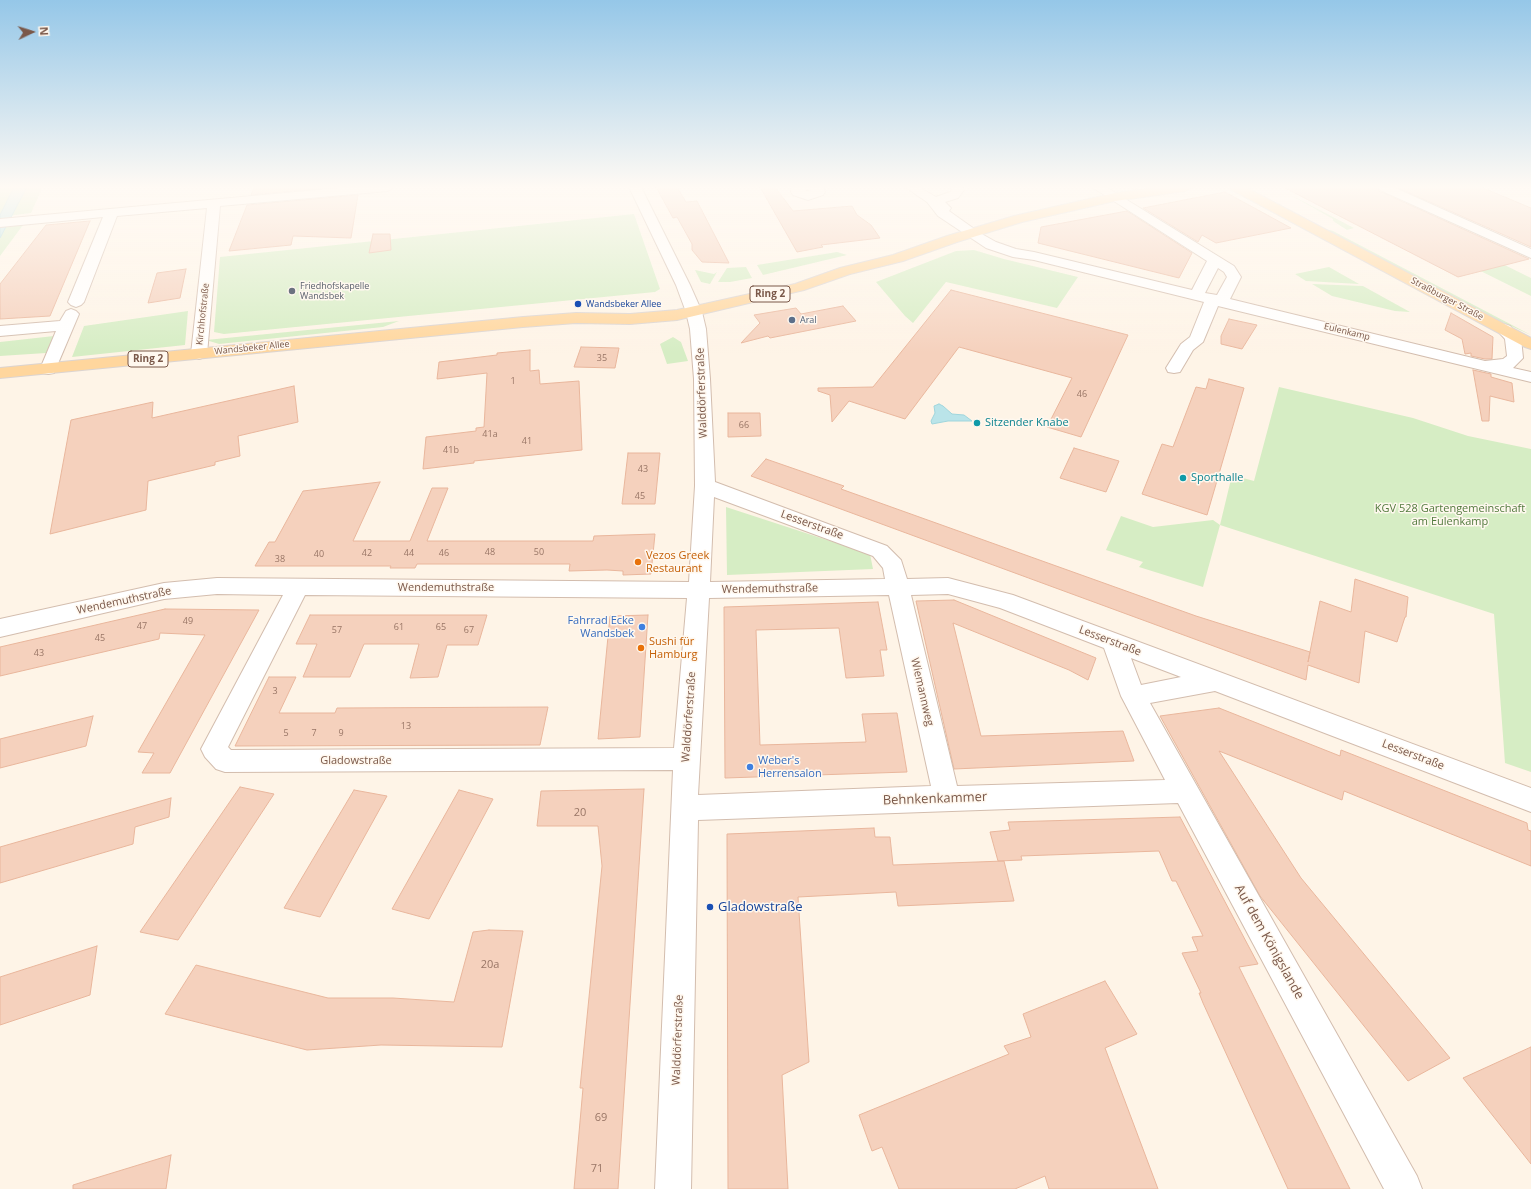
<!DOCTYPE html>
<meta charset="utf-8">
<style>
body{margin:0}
#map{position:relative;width:1531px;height:1189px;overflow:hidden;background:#fef4e7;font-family:"Open Sans",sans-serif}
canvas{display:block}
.north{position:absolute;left:12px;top:12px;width:40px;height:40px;-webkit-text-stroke:3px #fff8ef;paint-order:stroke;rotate:86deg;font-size:11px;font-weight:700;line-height:16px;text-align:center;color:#7a5849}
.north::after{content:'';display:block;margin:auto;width:14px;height:18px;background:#7a5849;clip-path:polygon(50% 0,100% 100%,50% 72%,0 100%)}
</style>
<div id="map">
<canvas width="1531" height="1189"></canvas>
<div class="north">N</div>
</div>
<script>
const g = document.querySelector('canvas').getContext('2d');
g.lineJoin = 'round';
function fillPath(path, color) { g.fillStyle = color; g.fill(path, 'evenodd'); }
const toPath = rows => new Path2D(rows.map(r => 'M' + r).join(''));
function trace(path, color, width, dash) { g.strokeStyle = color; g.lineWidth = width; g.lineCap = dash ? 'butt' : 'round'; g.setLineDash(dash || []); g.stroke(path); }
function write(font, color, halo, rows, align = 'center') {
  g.font = font + ' "Open Sans",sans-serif'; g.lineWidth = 3; g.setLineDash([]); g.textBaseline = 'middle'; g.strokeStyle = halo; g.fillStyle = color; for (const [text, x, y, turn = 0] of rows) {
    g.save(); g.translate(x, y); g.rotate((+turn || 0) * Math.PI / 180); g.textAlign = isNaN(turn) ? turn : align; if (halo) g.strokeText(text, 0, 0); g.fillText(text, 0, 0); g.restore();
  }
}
fillPath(toPath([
 [0,187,43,187,31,213,0,217],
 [1311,187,1346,187,1531,278,1531,296],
 [1294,197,1295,197,1354,228,1347,230,1333,221,1333,219],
 [634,214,660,289,655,292,224,334,214,332,220,257],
 [23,225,0,256,0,227],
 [1319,227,1333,231,1531,335,1493,318],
 [974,250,1004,259,1078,277,1057,308,946,282,913,323,905,316,876,282,956,251],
 [837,252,847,255,763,275,757,265],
 [746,267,752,278,730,282,718,282,727,268],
 [1329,267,1359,284,1306,281,1295,274],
 [695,270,714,274,717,272,710,284,701,282],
 [1312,284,1363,286,1410,312,1395,311,1332,296],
 [188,311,185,345,72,357,84,326],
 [399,321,383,327,219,344,206,340],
 [54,336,46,353,0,356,0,342],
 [673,337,681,342,688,361,667,364,660,344],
 [1279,387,1413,418,1468,436,1531,449,1531,772,1505,763,1494,614,1220,525,1203,587,1139,567,1143,562,1106,550,1121,516,1153,527,1213,520,1220,525,1232,475,1254,481],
 [726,507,870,554,873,569,727,575]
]), '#d6edc4');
const water = toPath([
 [12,187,27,187,0,238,0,215,13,189,12,187],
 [939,404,943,406,952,414,964,415,972,421,948,421,932,424,931,421,935,413,934,406,939,404]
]);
fillPath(water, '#bae4e9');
trace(water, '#9fd5dc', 1);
const building = toPath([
 [254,187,338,187,251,195,254,187],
 [656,187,677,187,686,202,697,201,729,263,702,262,692,250,692,244,677,217,673,218,656,187],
 [760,187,775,187,793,211,852,206,857,215,871,225,880,238,821,245,823,247,797,252,760,187],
 [1283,187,1377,187,1379,191,1529,259,1458,277,1283,187],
 [1396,187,1481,187,1531,208,1531,247,1396,187],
 [1225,192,1291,228,1216,243,1202,235,1198,242,1143,208,1225,192],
 [358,195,351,238,293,236,291,245,229,251,247,205,358,195],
 [1127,211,1192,253,1179,278,1038,243,1041,227,1127,211],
 [90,221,50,316,0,319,0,284,46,225,90,221],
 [373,234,390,234,391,250,369,253,373,234],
 [186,269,180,298,148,303,157,273,186,269],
 [951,290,1128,335,1081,437,1047,427,1072,378,959,347,905,419,849,401,832,422,830,395,818,391,818,388,873,387,951,290],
 [843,306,856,321,770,338,768,336,741,343,760,323,754,315,796,308,801,314,843,306],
 [1451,313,1493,337,1492,359,1485,359,1471,356,1471,353,1465,354,1462,339,1445,330,1451,313],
 [1229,319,1257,325,1242,349,1221,344,1221,336,1229,319],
 [581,347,619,348,615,368,574,367,581,347],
 [530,350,530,371,539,370,540,384,579,381,582,450,474,461,474,463,423,469,426,437,476,431,476,428,484,427,487,373,437,379,439,362,497,355,497,353,530,350],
 [1473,370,1491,374,1491,377,1512,383,1514,402,1490,396,1489,421,1482,421,1473,370],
 [1209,379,1244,388,1207,515,1142,494,1162,444,1173,447,1196,387,1206,389,1209,379],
 [294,386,298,422,238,436,240,456,215,462,215,465,148,481,146,510,50,534,71,420,153,402,152,418,294,386],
 [728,413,760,413,761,436,728,437,728,413],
 [1074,448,1119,461,1106,492,1060,478,1074,448],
 [628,453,660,453,655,504,622,504,628,453],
 [766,459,844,486,841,489,1196,616,1310,652,1308,662,1320,601,1351,612,1355,579,1408,597,1406,617,1405,617,1397,642,1365,631,1359,683,1308,665,1306,680,751,476,766,459],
 [380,482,353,541,410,541,432,488,448,488,427,541,593,541,594,536,655,534,651,574,623,575,623,571,607,570,569,571,570,564,417,564,415,568,390,568,391,566,255,566,269,542,275,542,303,491,380,482],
 [954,600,1096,658,1088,680,1069,670,953,623,981,736,1123,731,1134,761,954,769,916,601,954,600],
 [878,602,887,650,880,650,884,676,846,678,839,628,756,630,760,745,866,742,862,714,897,713,907,772,725,778,724,607,878,602],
 [165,609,259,610,170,773,142,773,154,753,138,752,205,635,160,633,159,639,0,676,0,647,165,609],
 [310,615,487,615,478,645,447,645,438,677,410,678,419,644,364,644,350,677,303,677,317,644,296,644,310,615],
 [648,615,640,737,598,739,610,616,648,615],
 [269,677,296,677,279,713,335,713,337,708,548,707,540,745,235,746,269,677],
 [1219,708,1340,756,1341,750,1527,823,1528,830,1531,831,1531,866,1344,791,1342,800,1219,751,1301,878,1450,1058,1408,1081,1260,896,1160,716,1219,708],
 [93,716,86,746,0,768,0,739,93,716],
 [240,787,274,794,178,940,140,932,240,787],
 [644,789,618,1189,574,1189,583,1088,580,1088,602,866,598,826,537,826,541,791,644,789],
 [354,790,387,796,320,917,284,908,354,790],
 [459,790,493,799,429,919,392,909,459,790],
 [171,798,169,817,135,827,133,844,0,883,0,847,171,798],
 [1180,817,1258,964,1239,967,1350,1189,1288,1189,1203,1003,1199,993,1201,993,1182,953,1198,951,1192,937,1203,936,1176,881,1172,881,1159,851,1021,856,1022,860,998,861,990,832,1010,830,1008,822,1180,817],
 [874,828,875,837,890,837,893,865,1004,861,1014,901,898,906,896,892,798,897,809,1062,782,1075,788,1189,728,1189,727,834,874,828],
 [489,930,523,931,502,1047,381,1045,307,1050,165,1014,196,965,328,998,393,998,454,1002,473,932,489,930],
 [97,946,90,995,0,1025,0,977,97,946],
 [1105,981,1137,1034,1105,1048,1158,1189,1049,1189,1045,1176,1015,1189,899,1189,882,1147,872,1151,859,1115,1009,1054,1004,1046,1031,1037,1023,1014,1105,981],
 [1531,1047,1531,1164,1463,1078,1531,1047],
 [171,1155,166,1189,73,1189,73,1185,171,1155]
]);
fillPath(building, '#f5d1bd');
trace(building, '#e9b69c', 1);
const minor = toPath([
 [351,187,394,187,388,191,220,206,207,354,205,357,199,359,193,357,191,354,207,208,117,216,84,302,81,305,76,307,71,305,68,302,103,217,0,227,0,219,351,187],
 [629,187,641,187,690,285,702,312,706,329,710,379,715,482,887,546,901,560,907,579,948,578,1013,595,1531,788,1531,812,1215,691,1150,703,1417,1176,1422,1189,1384,1189,1178,803,698,820,691,1189,655,1189,673,770,225,772,216,769,205,757,201,749,283,595,217,594,164,599,0,637,0,619,164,583,217,578,689,582,695,486,694,379,690,329,686,312,676,285,629,187],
 [714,497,873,556,883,568,885,579,710,582,714,497],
 [948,594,1000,608,1104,648,1121,696,1165,780,957,786,911,595,948,594],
 [305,595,687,598,674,748,231,750,228,747,305,595],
 [889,595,931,786,698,795,709,598,889,595],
 [1131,658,1181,677,1141,685,1131,658],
 [792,187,823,187,825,192,823,195,808,200,793,195,791,192,792,187],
 [808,189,808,190,811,191,805,191,808,189],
 [905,187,919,187,936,197,950,192,952,190,950,187,962,187,964,190,958,198,945,202,951,208,949,211,980,233,996,242,1016,249,1034,252,1192,290,1207,261,1092,187,1106,187,1234,266,1241,277,1230,299,1485,361,1503,359,1507,356,1505,339,1496,329,1498,326,1504,324,1510,326,1521,338,1523,358,1513,368,1531,372,1531,382,1218,306,1203,342,1193,350,1180,372,1174,373,1168,372,1166,368,1181,344,1190,337,1204,302,1034,260,1013,257,986,248,938,216,927,202,905,187],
 [1218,268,1224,272,1227,277,1217,295,1205,293,1218,268],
 [1378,187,1393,187,1531,249,1531,258,1380,190,1378,187],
 [71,309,76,311,79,314,54,373,48,374,42,373,40,369,56,331,0,336,0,326,60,321,66,311,71,309]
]);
const major = toPath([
 [1162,187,1192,187,1186,191,1115,201,1022,222,957,242,903,261,850,274,804,290,677,320,630,324,576,323,523,327,0,378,0,368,523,317,576,313,630,314,677,310,795,284,840,268,893,255,947,236,1014,216,1115,193,1162,187],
 [1230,187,1245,187,1531,338,1531,349,1525,347,1232,190,1230,187]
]);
trace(minor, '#d3bdae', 2);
trace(major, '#dcd4d0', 2);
fillPath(minor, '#fff');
fillPath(major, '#ffd69d');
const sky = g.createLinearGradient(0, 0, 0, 353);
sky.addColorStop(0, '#95c7e8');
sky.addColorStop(0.53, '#fffaf4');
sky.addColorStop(1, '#fffaf400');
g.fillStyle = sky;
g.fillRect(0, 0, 1531, 353);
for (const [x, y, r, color] of [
 [292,291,4,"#6b7280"],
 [578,304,4,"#1a4fb4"],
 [792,320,4,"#5c6f8a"],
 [977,423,4,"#0f9aa8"],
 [1183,478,4,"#0f9aa8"],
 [638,562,4,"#e8710a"],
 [642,627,4,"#3f7fe0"],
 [641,648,4,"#e8710a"],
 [750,767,4,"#3f7fe0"],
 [710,907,4,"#1a4fb4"]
]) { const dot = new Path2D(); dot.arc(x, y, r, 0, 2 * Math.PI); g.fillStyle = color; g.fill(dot); trace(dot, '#fff8ef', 1.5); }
write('9px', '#5b616d', '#fff8ef', [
 ["Friedhofskapelle",300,286],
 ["Wandsbek",300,296]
], 'left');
write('9px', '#7a5849', '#fff8ef', [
 ["Straßburger Straße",1447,299,28],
 ["Kirchhofstraße",203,314,-84],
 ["Eulenkamp",1347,332,14],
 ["Wandsbeker Allee",252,348,-6]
]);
write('9px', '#164399', '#fff8ef', [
 ["Wandsbeker Allee",586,304]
], 'left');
write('9px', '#4e5e75', '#fff8ef', [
 ["Aral",800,320]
], 'left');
write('9px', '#997666', null, [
 ["35",602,358],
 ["1",513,381],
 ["46",1082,394],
 ["66",744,425],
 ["41a",490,434],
 ["41",527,441],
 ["41b",451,450],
 ["43",643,469],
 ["45",640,496],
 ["48",490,552],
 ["50",539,552],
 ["42",367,553],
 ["44",409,553],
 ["46",444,553],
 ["40",319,554],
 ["38",280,559],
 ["49",188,621],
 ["47",142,626],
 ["61",399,627],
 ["65",441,627],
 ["57",337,630],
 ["67",469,630],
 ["45",100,638],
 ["43",39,653],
 ["3",275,691],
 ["13",406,726],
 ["5",286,733],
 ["7",314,733],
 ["9",341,733]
]);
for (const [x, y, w] of [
 [770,294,40],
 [148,359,40]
]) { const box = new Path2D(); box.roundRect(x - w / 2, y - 8, w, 16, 3); g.fillStyle = '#fff8ef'; g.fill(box); trace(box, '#7a5849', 1); }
write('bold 10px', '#7a5849', null, [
 ["Ring 2",770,294],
 ["Ring 2",148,359]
]);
write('11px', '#7a5849', '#fff8ef', [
 ["Walddörferstraße",702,393,-92],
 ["Lesserstraße",812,525,20],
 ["Wendemuthstraße",446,588],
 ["Wendemuthstraße",770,589,-1],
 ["Wendemuthstraße",124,601,-12],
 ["Lesserstraße",1110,641,21],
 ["Wiemannweg",922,692,77],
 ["Walddörferstraße",689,717,-86],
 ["Lesserstraße",1413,755,21],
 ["Gladowstraße",356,761],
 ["Walddörferstraße",678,1040,-88]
]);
write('11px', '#0d838f', '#fff8ef', [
 ["Sitzender Knabe",985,423],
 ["Sporthalle",1191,478]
], 'left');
write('11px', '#527a3d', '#fff8ef', [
 ["KGV 528 Gartengemeinschaft",1450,509],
 ["am Eulenkamp",1450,522]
]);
write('11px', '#c56008', '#fff8ef', [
 ["Vezos Greek",646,556],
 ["Restaurant",646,569],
 ["Sushi für",649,642],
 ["Hamburg",649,655]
], 'left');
write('11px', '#366cbe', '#fff8ef', [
 ["Fahrrad Ecke",634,621],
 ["Wandsbek",634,634],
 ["Weber's",758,761,"left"],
 ["Herrensalon",758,774,"left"]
], 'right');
write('11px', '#997666', null, [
 ["20",580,813],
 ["20a",490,965],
 ["69",601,1118],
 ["71",597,1169]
]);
write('13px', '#7a5849', '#fff8ef', [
 ["Behnkenkammer",935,799,-2],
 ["Auf dem Königslande",1269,942,61]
]);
write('13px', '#164399', '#fff8ef', [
 ["Gladowstraße",718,907]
], 'left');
</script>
